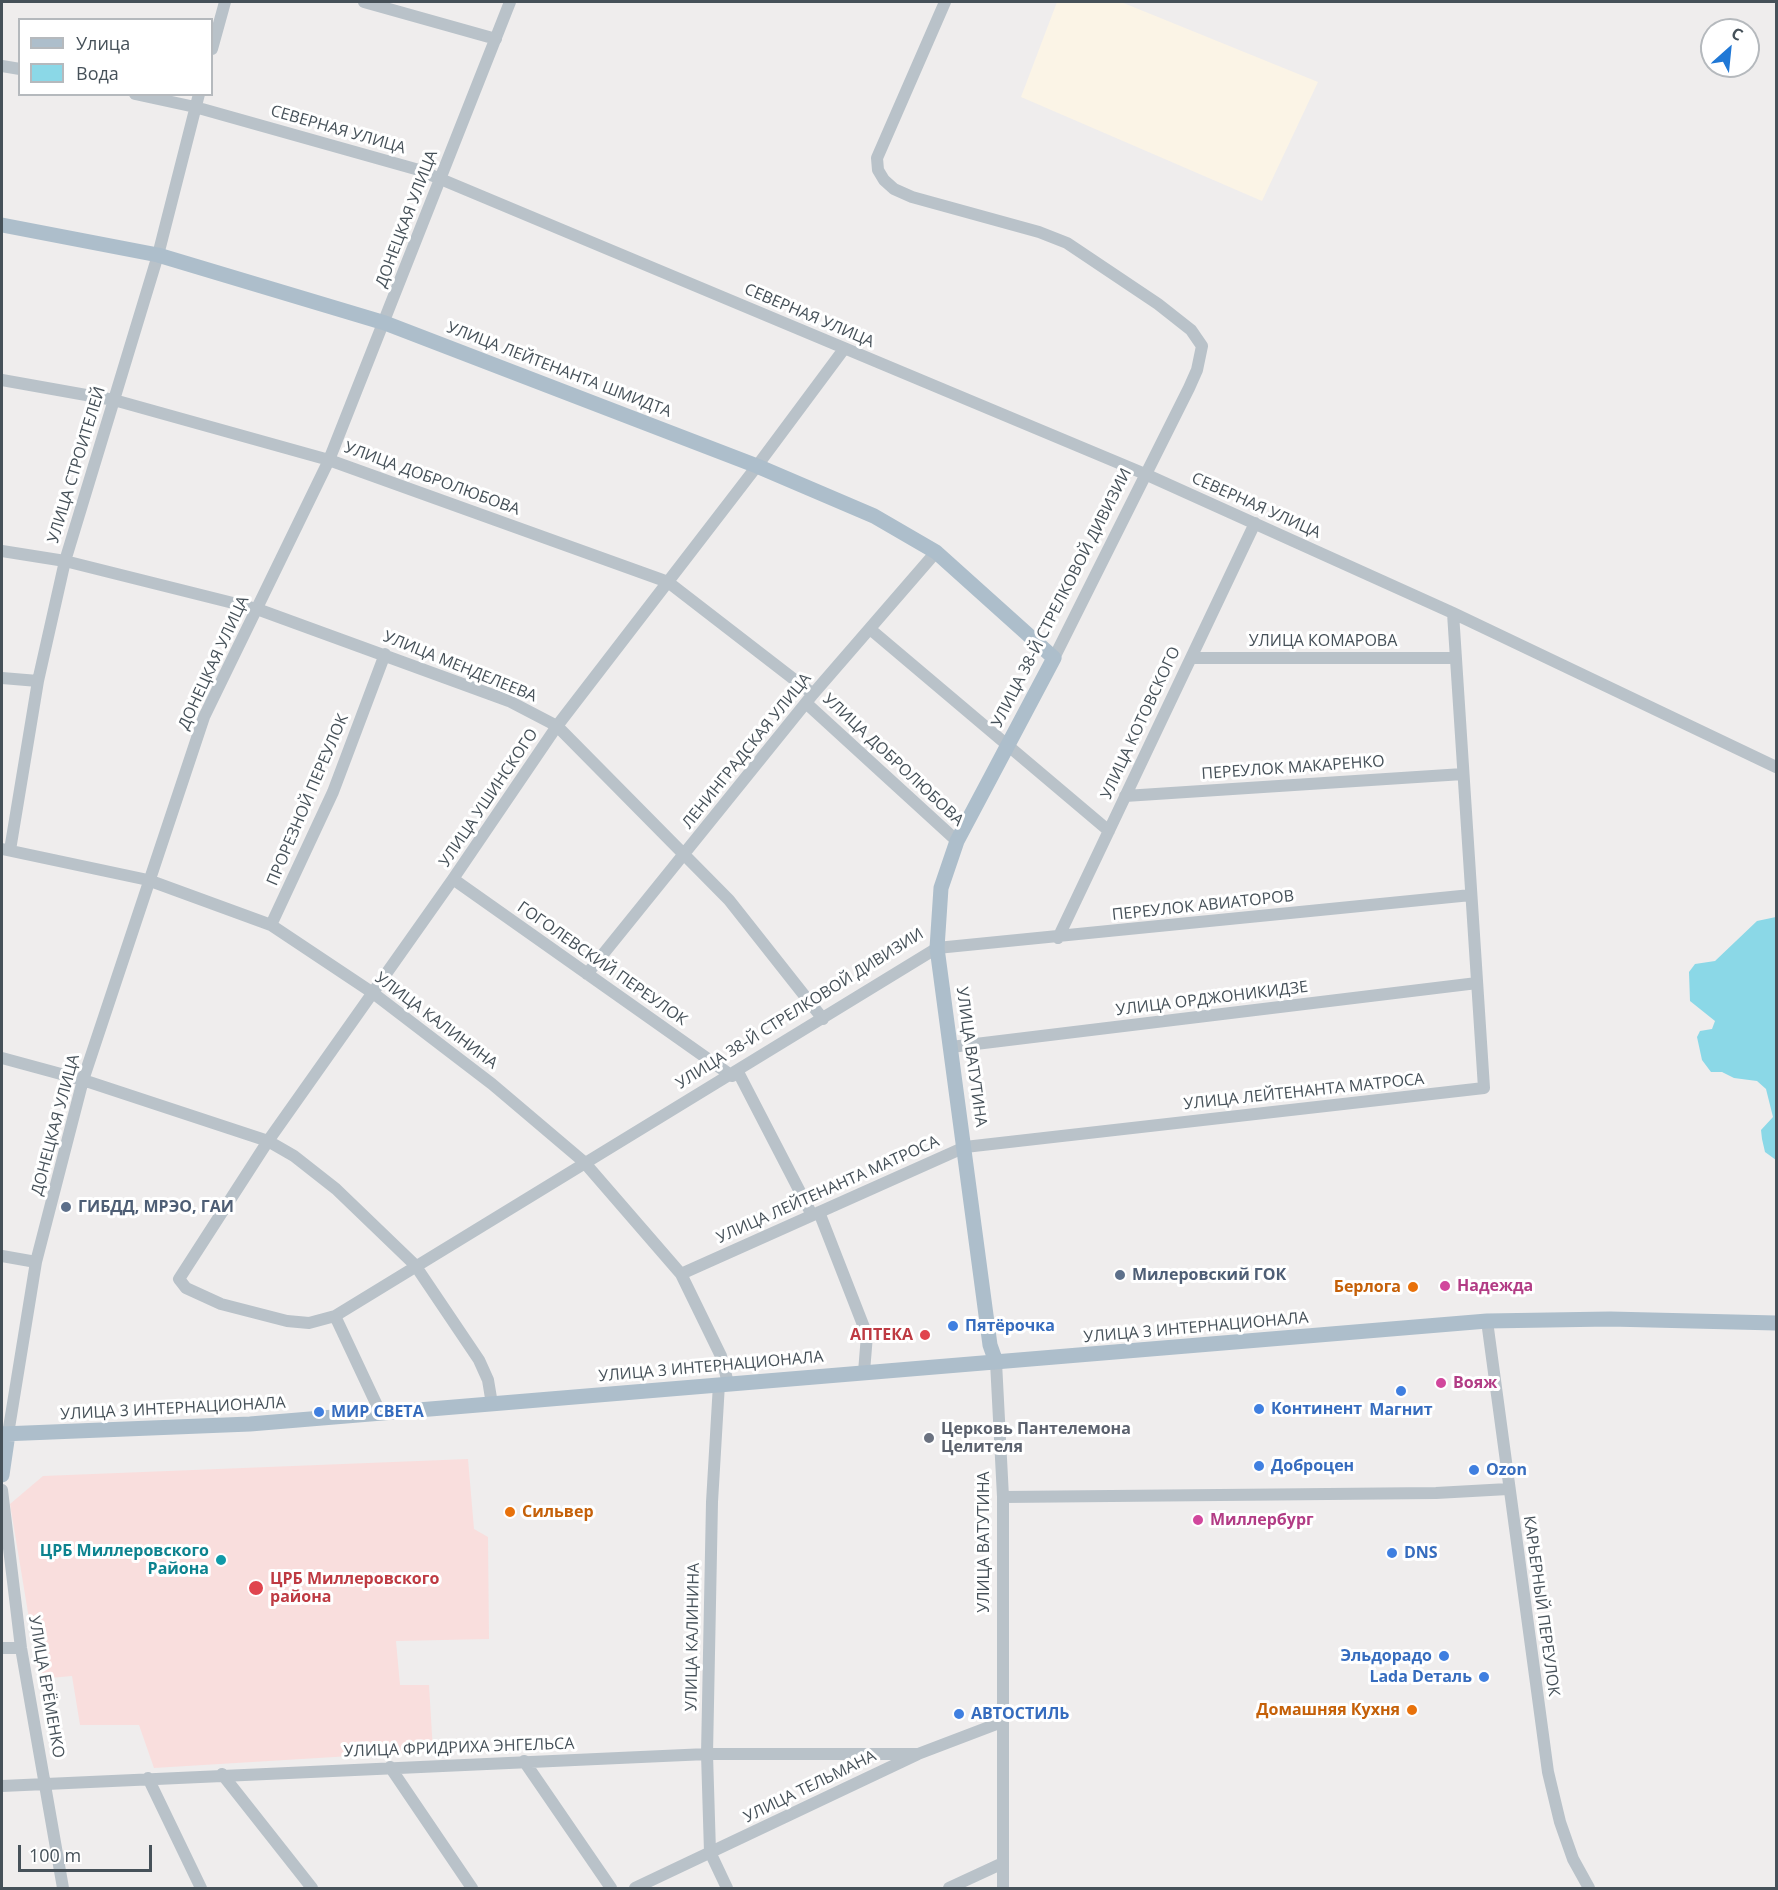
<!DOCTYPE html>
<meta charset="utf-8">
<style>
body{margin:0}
#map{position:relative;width:1778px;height:1890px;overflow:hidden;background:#efeded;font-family:"Open Sans",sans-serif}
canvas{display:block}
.frame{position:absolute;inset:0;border:3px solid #465159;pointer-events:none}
.legend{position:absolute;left:18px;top:18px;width:195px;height:78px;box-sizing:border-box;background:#fff;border:2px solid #b5b9bd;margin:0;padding:8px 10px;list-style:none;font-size:18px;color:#465159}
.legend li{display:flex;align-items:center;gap:12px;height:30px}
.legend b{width:30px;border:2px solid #b5b9bd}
.north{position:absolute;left:1700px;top:18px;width:60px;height:60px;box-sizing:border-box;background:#fff;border:2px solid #b5b9bd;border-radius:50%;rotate:27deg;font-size:16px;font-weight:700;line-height:24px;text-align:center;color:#465159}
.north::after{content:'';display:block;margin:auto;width:21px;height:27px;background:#2078d6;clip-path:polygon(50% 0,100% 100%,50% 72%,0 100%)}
.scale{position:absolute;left:18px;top:1845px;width:134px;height:27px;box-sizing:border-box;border:3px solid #465159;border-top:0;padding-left:8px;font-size:18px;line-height:21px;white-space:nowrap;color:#465159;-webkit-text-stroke:4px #fff;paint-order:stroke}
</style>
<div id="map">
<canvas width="1778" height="1890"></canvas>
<div class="frame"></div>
<ul class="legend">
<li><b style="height:8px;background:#adbecb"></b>Улица</li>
<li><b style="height:16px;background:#8bd8e7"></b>Вода</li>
</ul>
<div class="north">С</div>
<div class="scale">100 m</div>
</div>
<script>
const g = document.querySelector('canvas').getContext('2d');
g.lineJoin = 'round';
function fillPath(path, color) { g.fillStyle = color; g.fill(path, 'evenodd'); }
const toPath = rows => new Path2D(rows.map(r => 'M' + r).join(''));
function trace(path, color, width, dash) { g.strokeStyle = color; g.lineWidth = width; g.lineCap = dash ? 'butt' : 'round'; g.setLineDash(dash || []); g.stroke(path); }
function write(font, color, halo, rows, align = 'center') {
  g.font = font + ' "Open Sans",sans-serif'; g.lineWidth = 6; g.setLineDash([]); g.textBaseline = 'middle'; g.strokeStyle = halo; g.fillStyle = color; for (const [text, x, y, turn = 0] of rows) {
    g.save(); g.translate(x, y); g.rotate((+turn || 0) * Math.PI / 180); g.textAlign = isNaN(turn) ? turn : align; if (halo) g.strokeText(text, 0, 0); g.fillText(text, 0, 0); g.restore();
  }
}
fillPath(toPath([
 [1057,2,1121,2,1318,82,1262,201,1021,97]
]), '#fbf4e6');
fillPath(toPath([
 [468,1459,474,1529,488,1537,489,1639,396,1641,400,1685,429,1685,433,1751,154,1768,139,1725,80,1725,72,1676,39,1679,10,1504,43,1476]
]), '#f9dedd');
fillPath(toPath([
 [1776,917,1776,1160,1765,1152,1762,1139,1761,1130,1773,1117,1766,1089,1757,1081,1734,1078,1722,1072,1711,1072,1702,1060,1697,1037,1700,1031,1712,1029,1715,1021,1690,1001,1689,972,1695,964,1715,961,1757,921]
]), '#8bd8e7');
trace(toPath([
 [364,2,496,39],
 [945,2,877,158,878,170,884,180,894,189,912,197,1039,232,1067,243,1158,304,1191,330,1202,346,1197,370,1189,388,1054,658],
 [212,49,225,2],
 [2,66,20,69],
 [135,94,195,107,419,170,1145,474,1453,613,1776,767],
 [844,349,757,466,557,726,453,879,268,1141,179,1279,186,1288,221,1304,287,1321,309,1323,335,1316,937,948,1471,895],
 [2,380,114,400,329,460,668,582,813,694],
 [2,551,65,561,257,609,509,701,557,726,729,900,823,1019],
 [870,629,1109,831],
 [1191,658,1456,658],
 [2,678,38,681],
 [806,703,957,841],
 [1125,796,1463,774],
 [2,849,148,880,271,925,373,993,492,1084,584,1162,681,1274,721,1356,728,1383],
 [10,850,38,681,65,561,158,255,199,94],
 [453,879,732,1076],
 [271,925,333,792,385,654],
 [1058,938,1255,523],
 [587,974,813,694,936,552],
 [951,1047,1477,983],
 [2,1058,83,1080,268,1141,294,1156,336,1189,415,1265,479,1360,488,1380,492,1404],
 [738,1072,812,1215],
 [819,1212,867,1335,864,1372],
 [2,1256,36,1262],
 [681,1274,965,1147,1484,1088,1453,613],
 [335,1316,381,1414],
 [1487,1321,1548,1772,1560,1822,1573,1859,1589,1888],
 [996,1362,1003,1497,1003,1888],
 [719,1384,712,1502,707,1754,710,1852,727,1888],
 [8,1434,36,1262,83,1080,204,717,329,460,510,2],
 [2,1490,21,1648,63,1888],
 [1003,1497,1436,1493,1508,1489],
 [2,1648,21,1648],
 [524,1761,611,1888],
 [390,1767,472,1888],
 [222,1774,312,1888],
 [148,1778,201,1888],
 [2,1786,707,1754,918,1754],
 [635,1888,918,1754,1002,1722],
 [949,1888,1003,1863]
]), '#b9c2c9', 12);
trace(toPath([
 [2,225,158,255,385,323,757,466,874,516,936,552,1054,658,957,841,941,888,937,948,990,1345,996,1362],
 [2,1434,250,1424,1487,1321,1610,1319,1776,1323],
 [2,1475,8,1434]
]), '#adbecb', 15);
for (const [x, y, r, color] of [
 [66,1207,6,"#5c6f8a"],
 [1120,1275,6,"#5c6f8a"],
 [1445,1286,6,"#d1479c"],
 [1413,1287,6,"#e8710a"],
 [953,1326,6,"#3f7fe0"],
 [925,1335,6,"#e0444e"],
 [1441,1383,6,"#d1479c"],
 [1401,1391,6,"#3f7fe0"],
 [1259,1409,6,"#3f7fe0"],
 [319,1412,6,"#3f7fe0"],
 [929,1438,6,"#6b7280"],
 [1259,1466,6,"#3f7fe0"],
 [1474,1470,6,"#3f7fe0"],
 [510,1512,6,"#e8710a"],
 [1198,1520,6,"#d1479c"],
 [1392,1553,6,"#3f7fe0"],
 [221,1560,6,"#0f9aa8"],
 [256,1588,8,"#e0444e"],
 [1444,1656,6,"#3f7fe0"],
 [1484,1677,6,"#3f7fe0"],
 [1412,1710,6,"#e8710a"],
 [959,1714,6,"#3f7fe0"]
]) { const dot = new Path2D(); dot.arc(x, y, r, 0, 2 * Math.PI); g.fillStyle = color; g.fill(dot); trace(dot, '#fff', 2); }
write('16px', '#465159', '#fff', [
 ["СЕВЕРНАЯ УЛИЦА",338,130,16],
 ["ДОНЕЦКАЯ УЛИЦА",407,219,-69],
 ["СЕВЕРНАЯ УЛИЦА",809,316,23],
 ["УЛИЦА ЛЕЙТЕНАНТА ШМИДТА",559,370,21],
 ["УЛИЦА СТРОИТЕЛЕЙ",77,465,-73],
 ["УЛИЦА ДОБРОЛЮБОВА",432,479,20],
 ["СЕВЕРНАЯ УЛИЦА",1256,506,24],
 ["УЛИЦА 38-Й СТРЕЛКОВОЙ ДИВИЗИИ",1062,598,-63],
 ["УЛИЦА КОМАРОВА",1323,641],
 ["ДОНЕЦКАЯ УЛИЦА",214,663,-65],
 ["УЛИЦА МЕНДЕЛЕЕВА",460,667,22],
 ["УЛИЦА КОТОВСКОГО",1141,723,-65],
 ["ЛЕНИНГРАДСКАЯ УЛИЦА",747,751,-51],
 ["УЛИЦА ДОБРОЛЮБОВА",893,760,43],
 ["ПЕРЕУЛОК МАКАРЕНКО",1293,768,-4],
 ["УЛИЦА УШИНСКОГО",489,798,-56],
 ["ПРОРЕЗНОЙ ПЕРЕУЛОК",308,800,-67],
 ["ПЕРЕУЛОК АВИАТОРОВ",1203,906,-6],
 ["ГОГОЛЕВСКИЙ ПЕРЕУЛОК",602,964,35],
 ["УЛИЦА ОРДЖОНИКИДЗЕ",1212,999,-7],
 ["УЛИЦА 38-Й СТРЕЛКОВОЙ ДИВИЗИИ",800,1009,-32],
 ["УЛИЦА КАЛИНИНА",436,1021,37],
 ["УЛИЦА ВАТУТИНА",971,1057,82],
 ["УЛИЦА ЛЕЙТЕНАНТА МАТРОСА",1304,1092,-6],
 ["ДОНЕЦКАЯ УЛИЦА",56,1125,-75],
 ["УЛИЦА ЛЕЙТЕНАНТА МАТРОСА",828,1190,-24],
 ["УЛИЦА 3 ИНТЕРНАЦИОНАЛА",1196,1328,-5],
 ["УЛИЦА 3 ИНТЕРНАЦИОНАЛА",711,1367,-5],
 ["УЛИЦА 3 ИНТЕРНАЦИОНАЛА",173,1409,-3],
 ["УЛИЦА ВАТУТИНА",984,1542,-90],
 ["КАРЬЕРНЫЙ ПЕРЕУЛОК",1541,1606,82],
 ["УЛИЦА КАЛИНИНА",693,1637,-89],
 ["УЛИЦА ЕРЁМЕНКО",46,1687,80],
 ["УЛИЦА ФРИДРИХА ЭНГЕЛЬСА",459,1748,-2],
 ["УЛИЦА ТЕЛЬМАНА",810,1787,-26]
]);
write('bold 16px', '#4e5e75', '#fff', [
 ["ГИБДД, МРЭО, ГАИ",78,1207],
 ["Милеровский ГОК",1132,1275]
], 'left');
write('bold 16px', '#b23c85', '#fff', [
 ["Надежда",1457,1286],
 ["Вояж",1453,1383],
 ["Миллербург",1210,1520]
], 'left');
write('bold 16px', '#c56008', '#fff', [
 ["Берлога",1401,1287],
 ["Сильвер",522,1512,"left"],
 ["Домашняя Кухня",1400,1710]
], 'right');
write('bold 16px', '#366cbe', '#fff', [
 ["Пятёрочка",965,1326],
 ["Континент",1271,1409],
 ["Магнит",1401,1410,"center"],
 ["МИР СВЕТА",331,1412],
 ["Доброцен",1271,1466],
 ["Ozon",1486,1470],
 ["DNS",1404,1553],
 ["Эльдорадо",1432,1656,"right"],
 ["Lada Dеталь",1472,1677,"right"],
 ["АВТОСТИЛЬ",971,1714]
], 'left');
write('bold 16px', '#be3a42', '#fff', [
 ["АПТЕКА",913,1335],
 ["ЦРБ Миллеровского",270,1579,"left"],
 ["района",270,1597,"left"]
], 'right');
write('bold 16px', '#5b616d', '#fff', [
 ["Церковь Пантелемона",941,1429],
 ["Целителя",941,1447]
], 'left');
write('bold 16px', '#0d838f', '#fff', [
 ["ЦРБ Миллеровского",209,1551],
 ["Района",209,1569]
], 'right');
</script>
